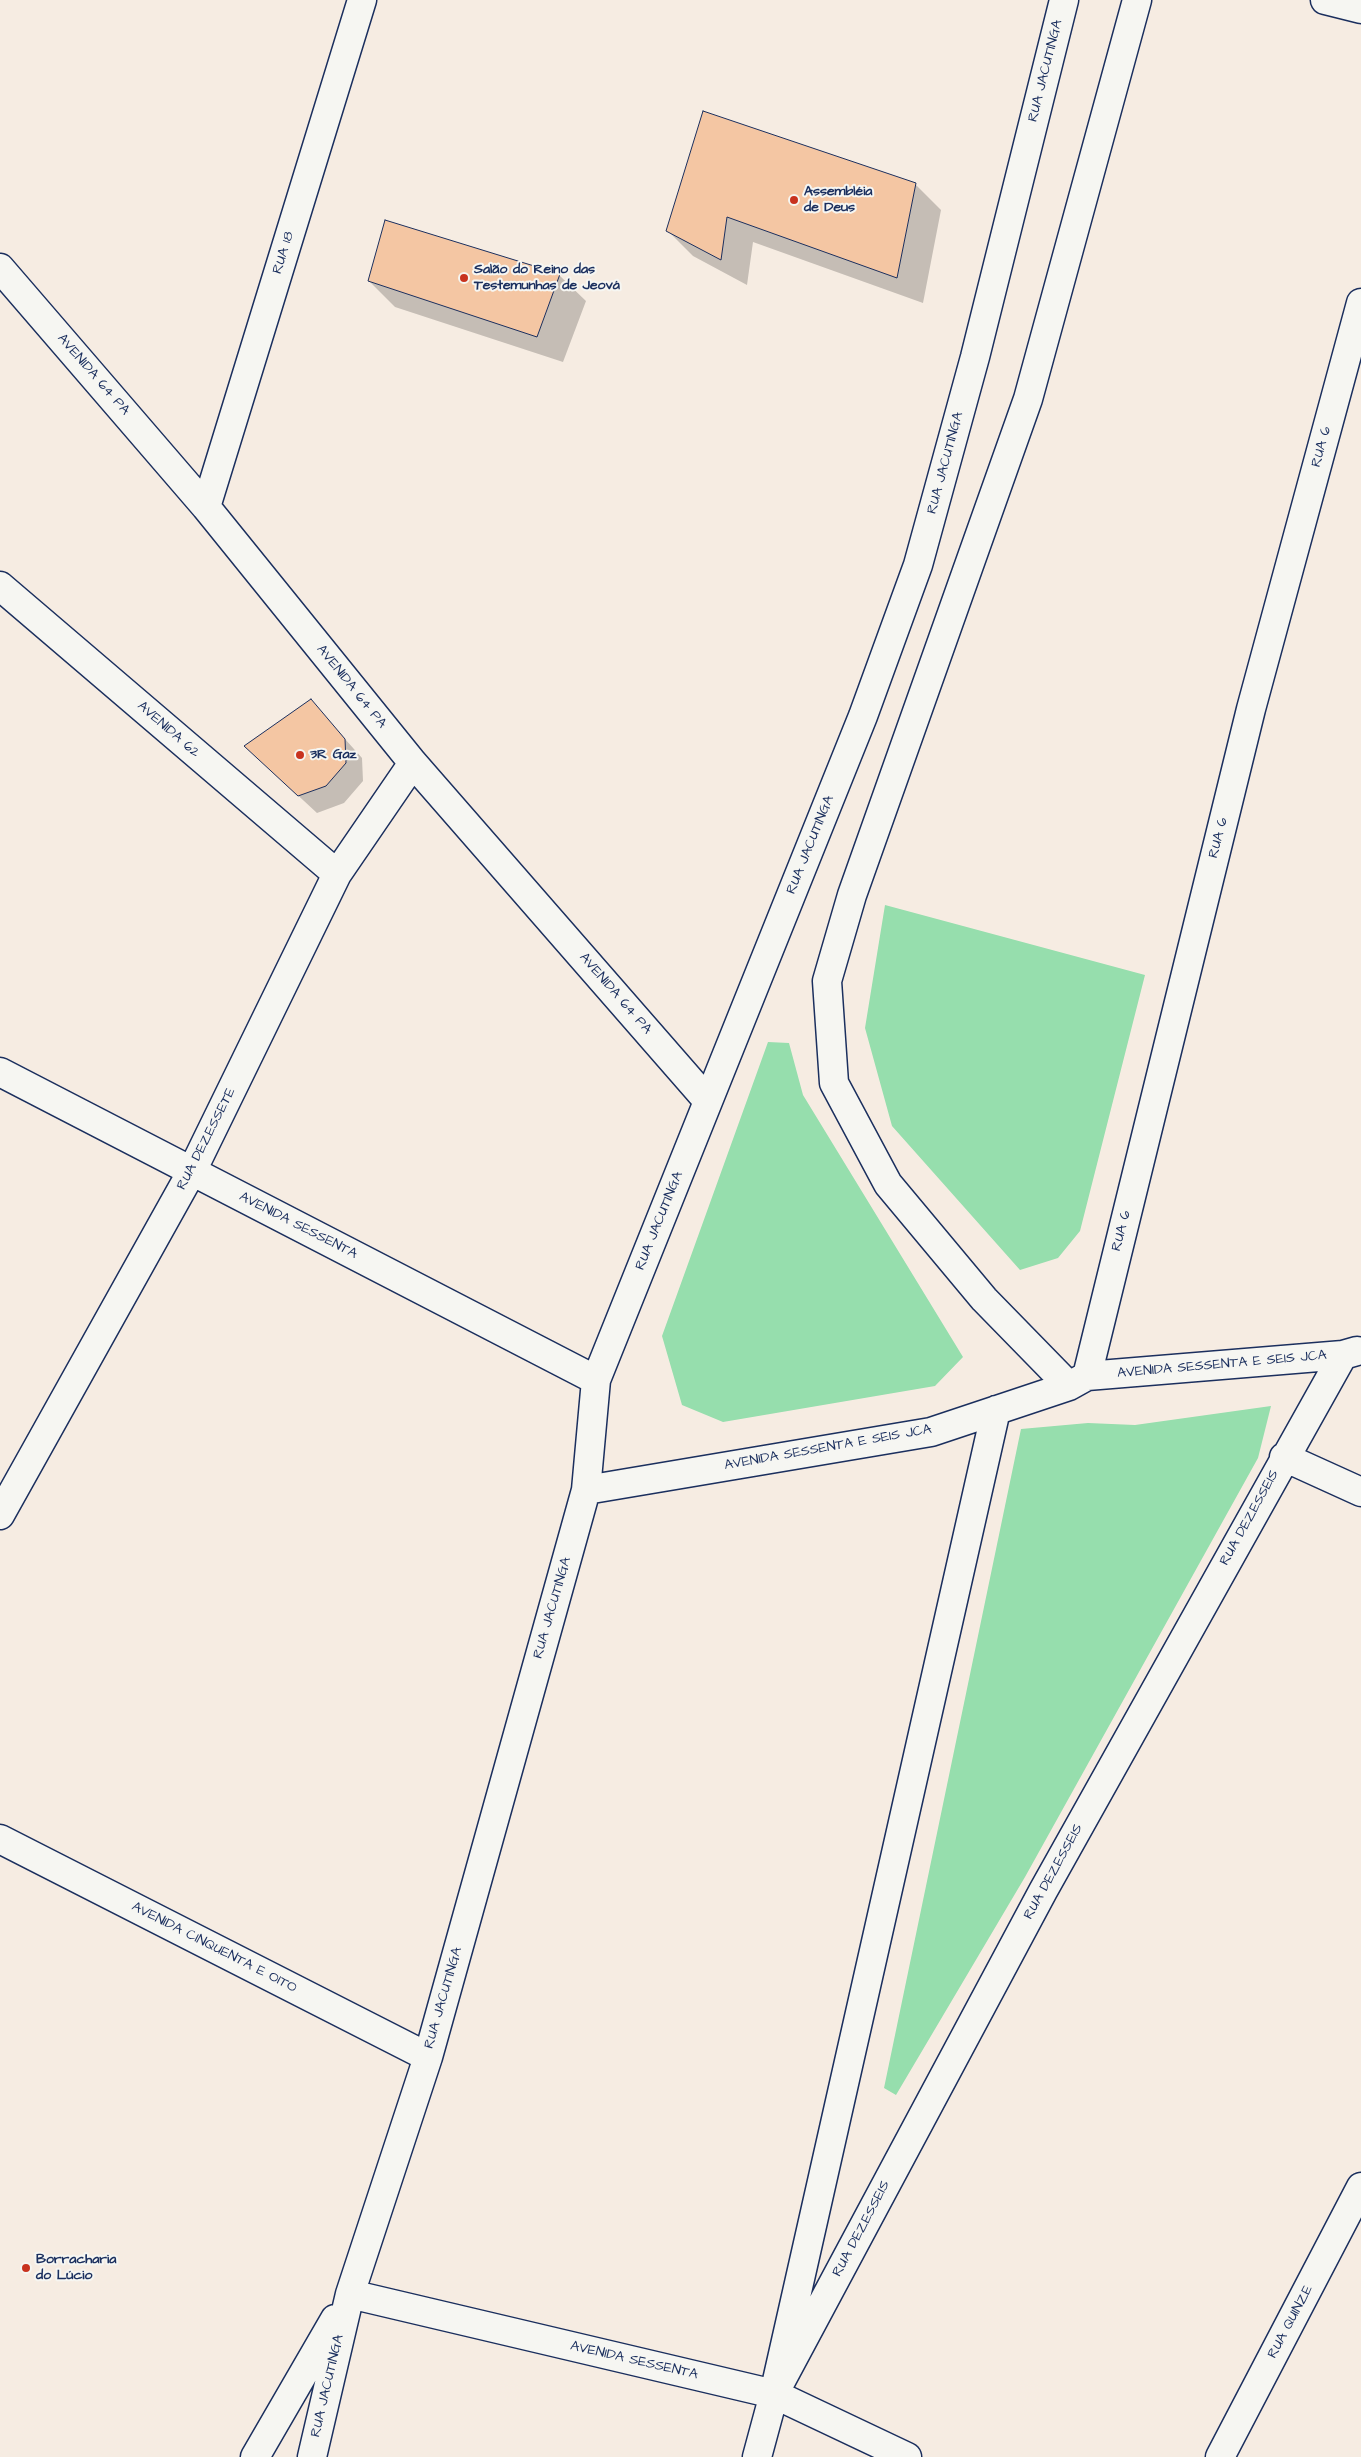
<!DOCTYPE html>
<meta charset="utf-8">
<style>
body{margin:0}
canvas{display:block;background:#f6ece2}
</style>
<canvas width="1361" height="2457"></canvas>
<script>
const g = document.querySelector('canvas').getContext('2d');
g.lineJoin = 'round';
function fillPath(path, color) { g.fillStyle = color; g.fill(path, 'evenodd'); }
const toPath = rows => new Path2D(rows.map(r => 'M' + r).join(''));
function trace(path, color, width, dash) { g.strokeStyle = color; g.lineWidth = width; g.lineCap = dash ? 'butt' : 'round'; g.setLineDash(dash || []); g.stroke(path); }
function write(font, color, halo, rows, align = 'center') {
  g.font = font + ' "Architects Daughter",sans-serif'; g.lineWidth = 4; g.setLineDash([]); g.textBaseline = 'middle'; g.strokeStyle = halo; g.fillStyle = color; for (const [text, x, y, turn = 0] of rows) {
    g.save(); g.translate(x, y); g.rotate((+turn || 0) * Math.PI / 180); g.textAlign = isNaN(turn) ? turn : align; if (halo) g.strokeText(text, 0, 0); g.fillText(text, 0, 0); g.restore();
  }
}
fillPath(toPath([
 [885,905,1145,975,1080,1231,1058,1258,1020,1270,892,1126,865,1028],
 [768,1042,789,1043,803,1095,963,1357,935,1386,723,1422,682,1405,662,1336],
 [1271,1406,1258,1458,1025,1877,896,2095,884,2088,1021,1429,1088,1423,1135,1425]
]), '#96dead');
fillPath(toPath([
 [703,112,915,184,941,210,923,303,753,242,747,285,693,256,667,230],
 [386,221,560,276,586,301,563,362,395,307,369,281],
 [311,701,362,758,363,781,344,803,317,813,264,764]
]), '#0003');
const building = toPath([
 [703,111,916,183,897,278,727,217,721,260,666,231,703,111],
 [385,220,560,274,537,337,368,281,385,220],
 [311,699,345,739,346,763,326,786,298,796,244,746,311,699]
]);
fillPath(building, '#f4c6a3');
trace(building, '#1b2f5e', 1);
const minor = toPath([
 [1325,0,1361,9],
 [0,268,206,507,413,763,708,1101],
 [206,507,362,0],
 [0,586,337,874],
 [0,1072,596,1380],
 [1087,1376,1251,709,1361,303],
 [1069,1386,984,1299,888,1184,834,1083,827,981,852,895,1028,399,1137,0],
 [1284,1457,1361,1492],
 [586,1490,931,1432,1069,1386,1087,1376,1343,1355,1357,1351],
 [0,1515,192,1171,337,874,413,763],
 [0,1839,428,2057],
 [350,2294,774,2394,907,2457],
 [774,2394,1043,1891,1343,1355],
 [255,2457,335,2319],
 [312,2457,350,2294,428,2057,586,1490,596,1380,863,716,918,565,975,357,1064,0],
 [757,2457,774,2394,996,1410],
 [1220,2457,1361,2187]
]);
trace(minor, '#1b2f5e', 31);
trace(minor, '#f6f6f2', 28);
for (const [x, y, r, color] of [
 [794,200,5,"#c8321e"],
 [464,278,5,"#c8321e"],
 [300,755,5,"#c8321e"],
 [26,2268,5,"#c8321e"]
]) { const dot = new Path2D(); dot.arc(x, y, r, 0, 2 * Math.PI); g.fillStyle = color; g.fill(dot); trace(dot, '#f6f6f2', 2); }
write('14px', '#1b2f5e', '#f6f6f2', [
 ["RUA JACUTINGA",1046,71,-76],
 ["RUA 18",284,253,-73],
 ["AVENIDA 64 PA",93,375,49],
 ["RUA 6",1322,447,-75],
 ["RUA JACUTINGA",946,463,-75],
 ["AVENIDA 64 PA",351,687,51],
 ["AVENIDA 62",168,730,41],
 ["RUA 6",1219,838,-76],
 ["RUA JACUTINGA",811,845,-68],
 ["AVENIDA 64 PA",615,994,49],
 ["RUA DEZESSETE",207,1139,-63],
 ["RUA JACUTINGA",660,1221,-68],
 ["AVENIDA SESSENTA",298,1226,27],
 ["RUA 6",1122,1231,-76],
 ["AVENIDA SESSENTA E SEIS JCA",1222,1365,-5],
 ["AVENIDA SESSENTA E SEIS JCA",828,1448,-10],
 ["RUA DEZESSEIS",1250,1518,-61],
 ["RUA JACUTINGA",553,1608,-74],
 ["RUA DEZESSEIS",1054,1872,-61],
 ["AVENIDA CINQUENTA E OITO",214,1948,27],
 ["RUA JACUTINGA",444,1998,-74],
 ["RUA DEZESSEIS",862,2229,-62],
 ["RUA QUINZE",1291,2322,-62],
 ["AVENIDA SESSENTA",634,2361,13],
 ["RUA JACUTINGA",328,2386,-77]
]);
write('bold 14px', '#1b2f5e', '#f6f6f2', [
 ["Assembléia",804,192],
 ["de Deus",804,208],
 ["Salão do Reino das",474,270],
 ["Testemunhas de Jeová",474,286],
 ["3R Gaz",310,755],
 ["Borracharia",36,2260],
 ["do Lúcio",36,2276]
], 'left');
</script>
